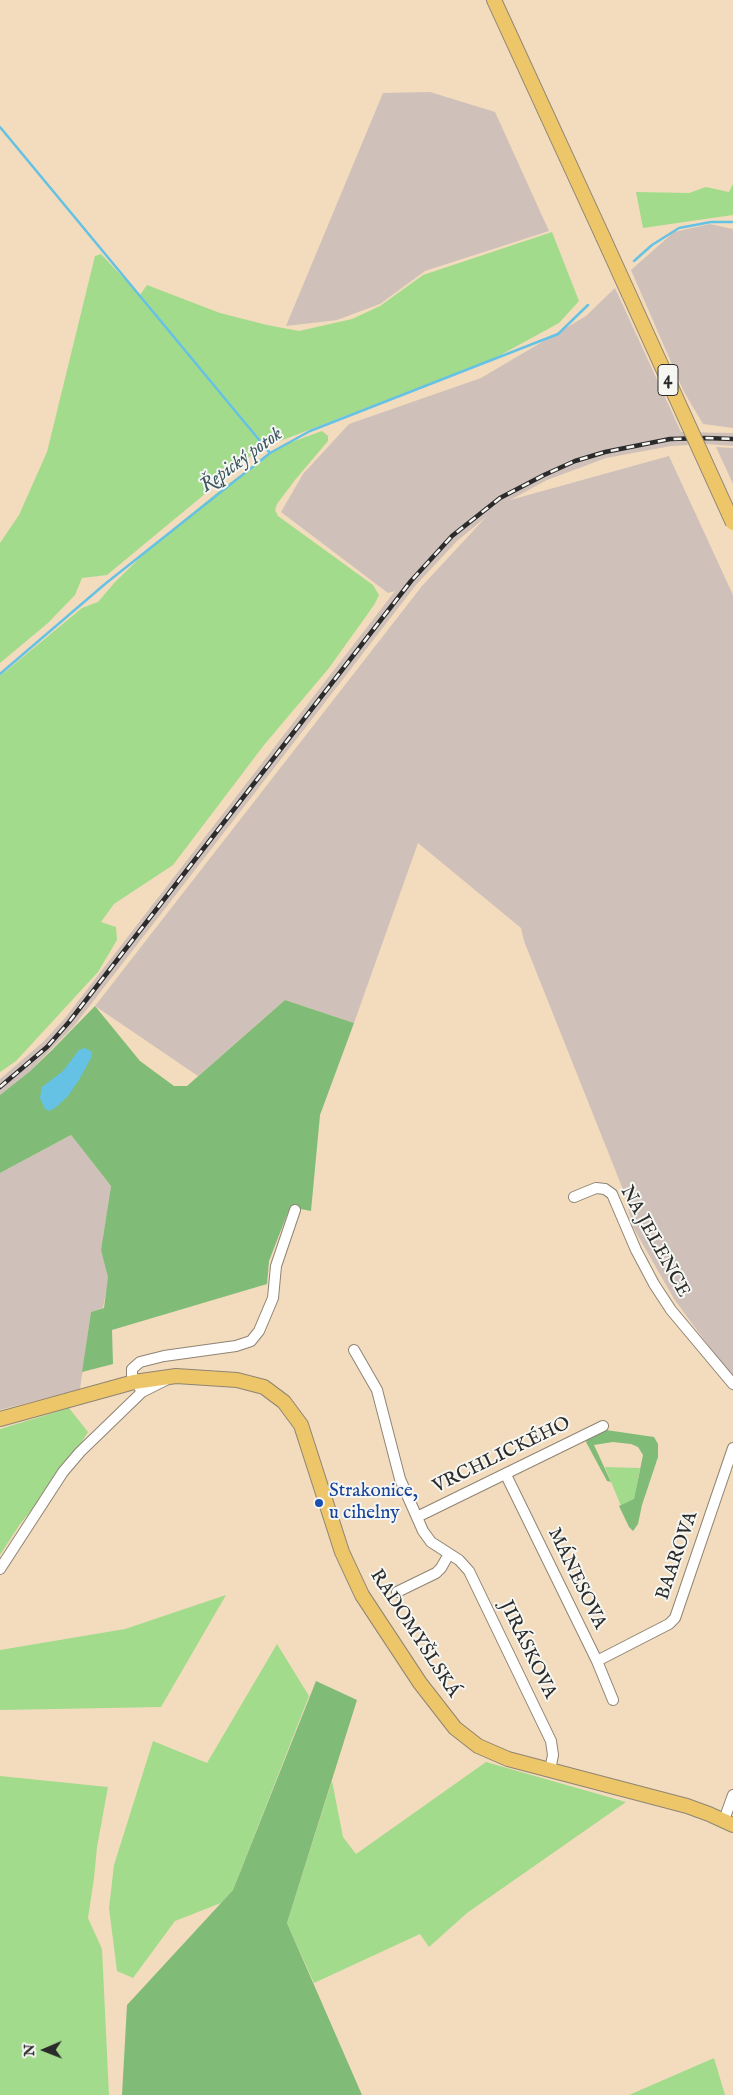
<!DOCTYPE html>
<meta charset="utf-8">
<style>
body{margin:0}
#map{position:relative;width:733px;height:2095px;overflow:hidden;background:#f3dcbd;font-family:"IM FELL English",serif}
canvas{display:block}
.north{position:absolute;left:20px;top:2025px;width:50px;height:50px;-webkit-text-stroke:4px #f6f6f2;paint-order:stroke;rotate:269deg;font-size:14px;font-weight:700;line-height:20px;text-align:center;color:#2b2b2b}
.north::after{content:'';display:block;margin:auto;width:18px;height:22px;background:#2b2b2b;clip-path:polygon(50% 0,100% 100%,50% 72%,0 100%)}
</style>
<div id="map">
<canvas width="733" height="2095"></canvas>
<div class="north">N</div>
</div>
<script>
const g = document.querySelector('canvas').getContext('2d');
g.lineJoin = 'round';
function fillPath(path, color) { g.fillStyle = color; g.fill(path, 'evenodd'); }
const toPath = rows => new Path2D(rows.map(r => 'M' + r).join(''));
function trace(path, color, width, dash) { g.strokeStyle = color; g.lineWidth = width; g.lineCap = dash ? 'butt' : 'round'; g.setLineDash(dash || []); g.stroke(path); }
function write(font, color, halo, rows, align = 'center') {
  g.font = font + ' "IM FELL English",serif'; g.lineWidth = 4; g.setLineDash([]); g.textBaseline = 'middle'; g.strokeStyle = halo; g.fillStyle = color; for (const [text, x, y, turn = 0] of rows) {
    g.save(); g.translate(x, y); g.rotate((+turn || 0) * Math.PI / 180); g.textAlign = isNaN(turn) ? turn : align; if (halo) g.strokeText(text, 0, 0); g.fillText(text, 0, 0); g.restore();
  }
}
fillPath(toPath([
 [430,92,495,112,549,231,425,271,380,304,337,320,286,326,383,93],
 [710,224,733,229,733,428,703,424,684,392,631,270,674,232],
 [615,288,681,432,733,433,733,446,706,444,671,446,606,458,547,480,510,500,669,456,733,595,733,1379,674,1299,633,1227,624,1192,524,941,521,928,418,843,354,1023,285,1000,198,1076,95,1006,422,586,486,517,457,541,416,585,74,1026,29,1072,0,1095,0,1079,43,1042,65,1018,395,591,388,593,281,512,303,474,349,424,481,378,586,316],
 [716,447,733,448,733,484],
 [71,1135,111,1186,101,1250,109,1276,103,1308,91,1312,80,1389,0,1410,0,1173]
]), '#cfc0ba');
fillPath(toPath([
 [733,184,733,215,643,228,636,192,689,193,706,187,729,192],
 [552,232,579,301,559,323,495,358,275,443,264,446,259,441,260,446,258,450,107,575,82,578,75,595,48,623,0,663,0,543,19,515,47,452,95,256,101,254,130,285,256,437,140,295,147,285,220,313,267,325,299,331,352,319,380,306,423,275],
 [322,431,328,436,328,441,295,480,277,504,275,510,278,516,373,585,379,595,374,605,329,668,264,745,173,865,114,904,101,922,116,927,117,940,98,972,16,1061,0,1072,0,676,82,608,98,602,115,582,151,547,224,487,281,446],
 [69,1408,88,1432,63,1472,20,1524,0,1555,0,1429],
 [605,1467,640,1468,634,1500,621,1506],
 [226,1595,161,1707,0,1710,0,1650,125,1629],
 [277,1644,309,1696,233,1890,221,1903,175,1921,133,1978,117,1971,109,1908,114,1865,153,1741,207,1763],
 [486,1762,626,1802,467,1913,429,1947,420,1934,314,1983,287,1923,332,1781,343,1837,356,1854],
 [0,1776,108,1787,97,1847,94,1878,88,1918,102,1949,109,2095,0,2095],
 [714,2058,725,2095,629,2095]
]), '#a2db8c');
fillPath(toPath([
 [285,1000,354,1023,320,1115,311,1211,290,1207,269,1261,267,1284,112,1330,113,1364,82,1372,91,1312,104,1308,108,1277,101,1250,111,1186,71,1135,0,1173,0,1095,29,1072,51,1051,95,1006,140,1061,174,1086,187,1086],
 [606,1430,654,1437,658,1444,658,1457,642,1505,638,1524,633,1531,629,1527,619,1506,634,1499,643,1455,638,1447,631,1444,613,1442,594,1445,611,1482,607,1481,586,1442,588,1438],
 [316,1681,357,1700,287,1923,362,2095,122,2095,127,2005,233,1890]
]), '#81bb78');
fillPath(toPath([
 [85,1048,92,1052,91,1058,79,1080,68,1096,55,1108,49,1111,45,1109,40,1098,42,1087,63,1071,79,1050]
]), '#66c2e4');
trace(toPath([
 [0,127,270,453],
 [634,261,652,245,679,228,711,222,733,222],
 [0,674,105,584,270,453,310,431,558,334,588,305]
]), '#66c2e4', 2.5);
const minor = toPath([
 [574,1197,596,1188,605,1189,612,1194,636,1250,654,1284,671,1310,733,1384],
 [354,1350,377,1390,400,1479,423,1531,431,1542,459,1560,469,1571,551,1741,553,1755,550,1770],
 [142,1392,132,1375,132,1369,140,1362,164,1356,236,1346,251,1341,259,1331,273,1298,276,1266,295,1210],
 [506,1475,597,1661,613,1700],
 [417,1517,603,1426],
 [0,1569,63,1472,80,1452,142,1392,166,1380],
 [397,1592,436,1573,441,1568,449,1554],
 [597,1661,669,1624,675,1618,733,1448],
 [724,1820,733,1795]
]);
const major = toPath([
 [494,0,603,237],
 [0,1419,134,1382,176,1376,237,1380,264,1387,284,1402,301,1425,342,1552,362,1595,420,1683,455,1728,478,1746,508,1759,687,1806,709,1814,733,1825]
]);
trace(minor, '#8f8474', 12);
trace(major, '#8f8474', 16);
trace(minor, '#fff', 10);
trace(major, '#ecc669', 14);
const rail = toPath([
 [0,1087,47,1047,69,1022,411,581,452,536,500,498,544,475,575,461,605,452,670,439,706,438,733,439]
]);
trace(rail, '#2b2b2b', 4.5);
trace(rail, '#f6f6f2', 2.5, [8]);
const majorBridge = toPath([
 [603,237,733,523]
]);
trace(majorBridge, '#8f8474', 16, []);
trace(majorBridge, '#ecc669', 14);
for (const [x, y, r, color] of [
 [319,1503,5,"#1a4fb4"]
]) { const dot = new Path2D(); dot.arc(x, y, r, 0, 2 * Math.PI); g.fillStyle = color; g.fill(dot); trace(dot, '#f6f6f2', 2); }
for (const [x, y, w] of [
 [668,380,20]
]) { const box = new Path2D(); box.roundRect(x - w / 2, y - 15.5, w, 31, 4); g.fillStyle = '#f6f6f2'; g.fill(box); trace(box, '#2b2b2b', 1); }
write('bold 18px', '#2b2b2b', null, [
 ["4",668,380]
]);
write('19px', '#2b2b2b', '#f6f6f2', [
 ["NA JELENCE",654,1242,61],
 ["VRCHLICKÉHO",502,1456,-26],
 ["BAAROVA",678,1556,-71],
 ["MÁNESOVA",576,1579,64],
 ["RADOMYŠLSKÁ",414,1634,57],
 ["JIRÁSKOVA",527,1650,64]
]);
write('19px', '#164399', '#f6f6f2', [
 ["Strakonice,",329,1492],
 ["u cihelny",329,1514]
], 'left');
write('italic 20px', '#3d5862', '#f6f6f2', [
 ["Řepický potok",242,461,-36]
]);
</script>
